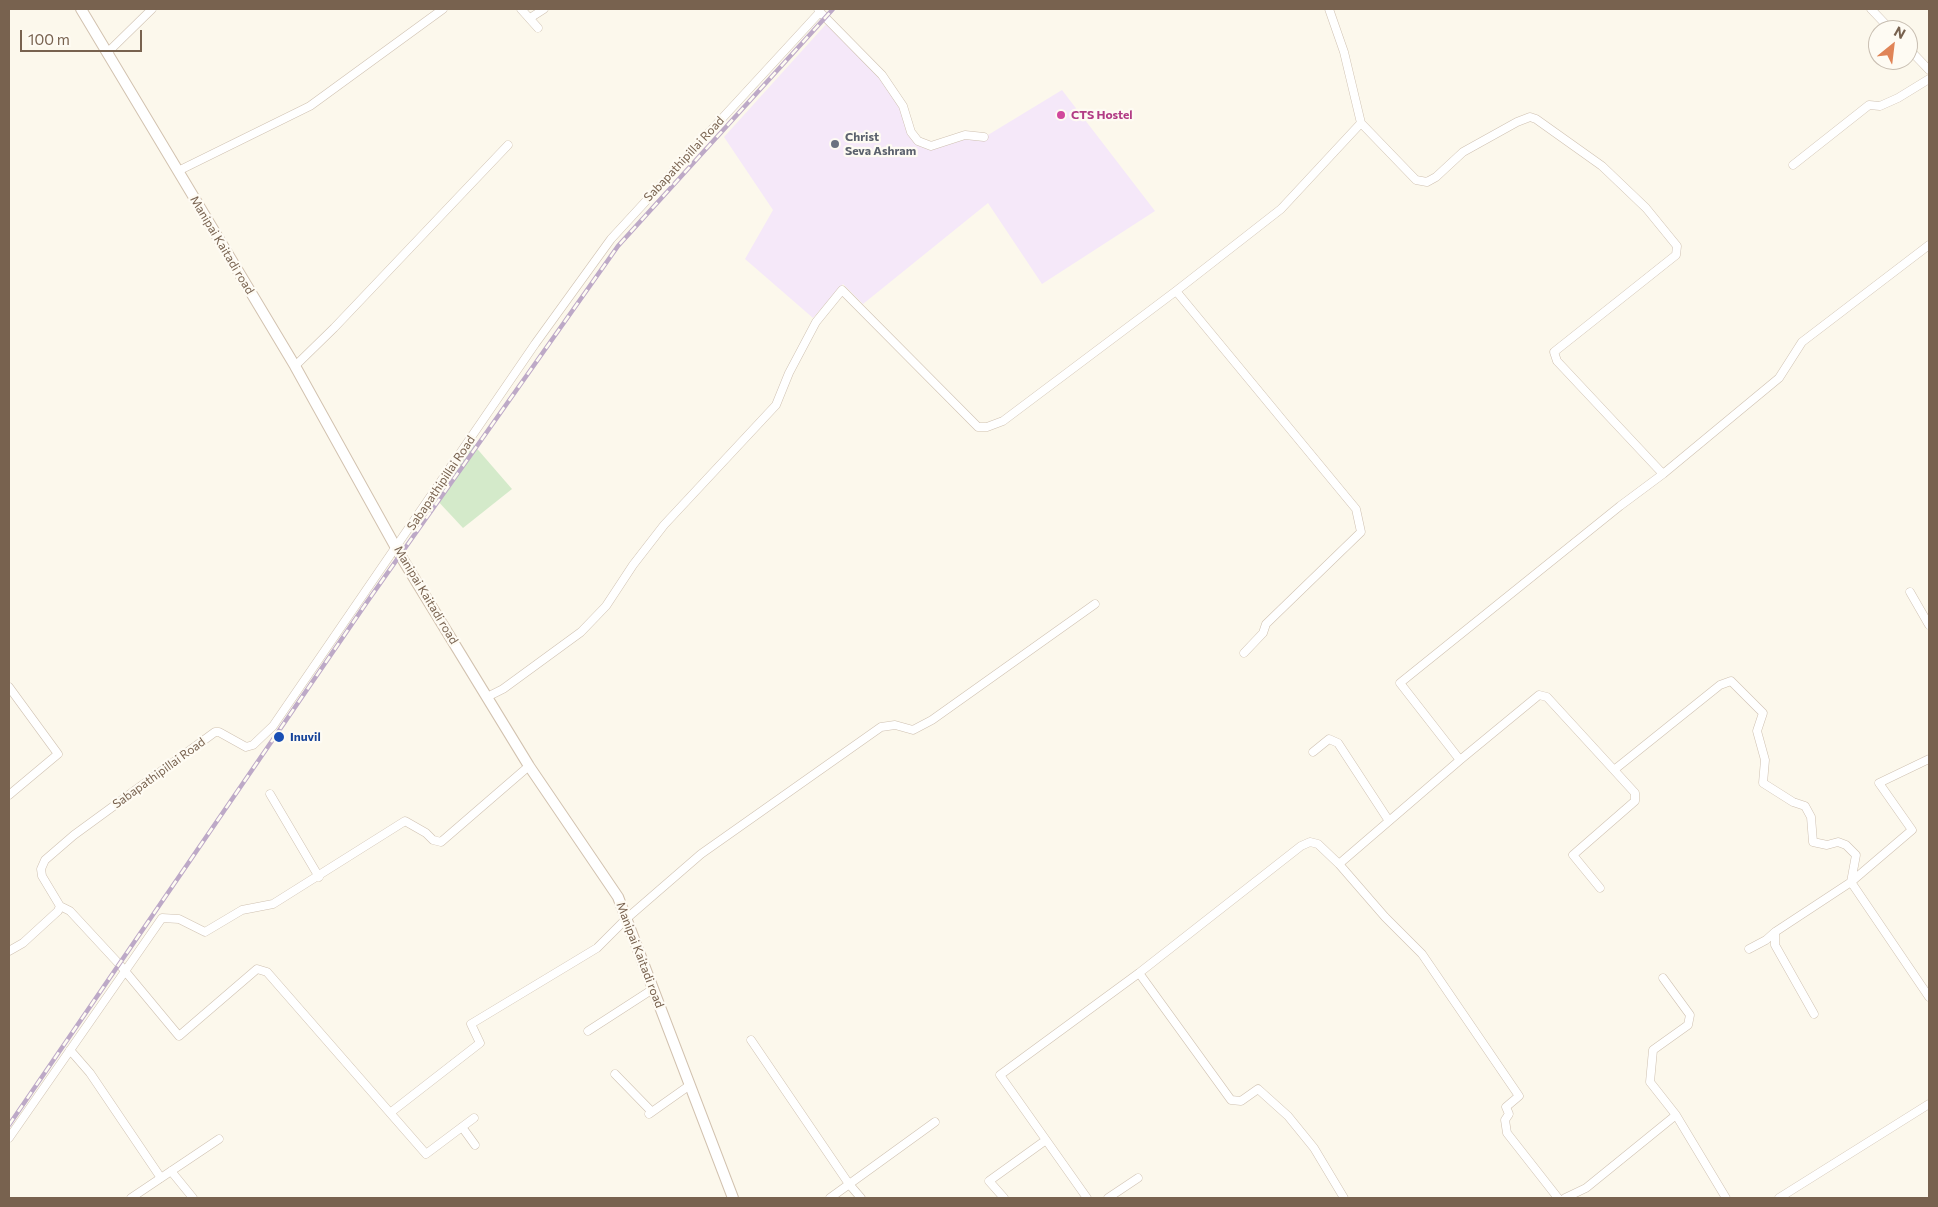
<!DOCTYPE html>
<style>
body{margin:0}
#map{position:relative;width:1938px;height:1207px;overflow:hidden;background:#fcf8ec;font-family:Commissioner,sans-serif}
canvas{display:block}
.frame{position:absolute;inset:0;border:10px solid #78624f;pointer-events:none}
.north{position:absolute;left:1868px;top:20px;width:50px;height:50px;box-sizing:border-box;background:#fefbf3;border:1px solid #c8beb1;border-radius:50%;rotate:29deg;font-size:14px;font-weight:700;line-height:20px;text-align:center;color:#78624f}
.north::after{content:'';display:block;margin:auto;width:18px;height:22px;background:#e08457;clip-path:polygon(50% 0,100% 100%,50% 72%,0 100%)}
.scale{position:absolute;left:20px;top:30px;width:122px;height:22px;box-sizing:border-box;border:2px solid #78624f;border-top:0;padding-left:6px;font-size:15px;line-height:18px;white-space:nowrap;color:#78624f;-webkit-text-stroke:4px #fefbf3;paint-order:stroke}
</style>
<div id="map">
<canvas width="1938" height="1207"></canvas>
<div class="frame"></div>
<div class="north">N</div>
<div class="scale">100 m</div>
</div>
<script>
const g = document.querySelector('canvas').getContext('2d');
g.lineJoin = 'round';
function fillPath(path, color) { g.fillStyle = color; g.fill(path, 'evenodd'); }
const toPath = rows => new Path2D(rows.map(r => 'M' + r).join(''));
function trace(path, color, width, dash) { g.strokeStyle = color; g.lineWidth = width; g.lineCap = dash ? 'butt' : 'round'; g.setLineDash(dash || []); g.stroke(path); }
function write(font, color, halo, rows, align = 'center') {
  g.font = font + ' Commissioner,sans-serif'; g.lineWidth = 4.5; g.setLineDash([]); g.textBaseline = 'middle'; g.strokeStyle = halo; g.fillStyle = color; for (const [text, x, y, turn = 0] of rows) {
    g.save(); g.translate(x, y); g.rotate((+turn || 0) * Math.PI / 180); g.textAlign = isNaN(turn) ? turn : align; if (halo) g.strokeText(text, 0, 0); g.fillText(text, 0, 0); g.restore();
  }
}
fillPath(toPath([
 [828,22,881,76,902,107,910,133,931,148,966,137,983,138,1062,90,1155,211,1042,284,988,203,863,304,843,284,813,318,745,259,773,210,724,137]
]), '#f5e8f9');
fillPath(toPath([
 [473,444,512,489,463,528,435,498]
]), '#d4eaca');
const street = toPath([
 [521,9,538,28],
 [1329,9,1344,52,1361,123,1416,180,1427,182,1436,177,1463,152,1517,122,1530,117,1536,119,1602,166,1646,208,1677,246,1676,255,1554,352,1557,361,1663,474],
 [1871,9,1891,30],
 [820,12,882,75,903,106,911,132,918,141,931,146,965,135,984,137],
 [530,18,544,9],
 [1908,48,1929,70],
 [107,53,152,9],
 [1793,165,1869,105,1880,106,1898,98,1929,79],
 [178,171,310,106,443,9],
 [1176,291,1356,509,1361,532,1266,624,1263,633,1244,653],
 [295,366,334,328,508,145],
 [1910,592,1929,625],
 [9,687,58,754,9,795],
 [487,697,503,689,581,632,606,606,633,565,664,525,776,405,789,373,816,322,842,290,978,427,987,427,1003,421,1176,291,1281,209,1361,123],
 [1313,752,1329,739,1338,743,1389,821],
 [1460,760,1539,695,1547,697,1614,770],
 [270,794,319,877],
 [1339,864,1385,917,1422,954,1519,1096,1506,1107,1509,1114,1505,1120,1507,1133,1558,1198],
 [1600,888,1573,855,1635,801,1635,793,1614,770,1720,685,1731,681,1763,713,1757,731,1765,760,1763,783,1793,802,1805,806,1811,817,1813,842,1827,845,1838,842,1846,845,1856,855,1851,882,1929,997],
 [60,906,70,911,120,965,179,1036,257,969,267,972,426,1154,474,1118],
 [1749,949,1766,940,1775,932],
 [9,951,23,943,58,911,60,906,42,876,41,869,45,860,74,835,215,732,219,732,246,747,253,745,273,726,535,344,611,239,820,12,818,9],
 [1139,973,1231,1100,1241,1101,1258,1089,1288,1116,1314,1148,1344,1198],
 [1663,978,1690,1015,1688,1025,1653,1050,1650,1082,1676,1115],
 [1814,1014,1775,945,1775,932,1851,882,1912,830,1879,783,1929,759],
 [588,1031,653,989],
 [751,1040,849,1184,861,1198],
 [70,1050,90,1073,161,1178],
 [615,1074,652,1112],
 [390,1113,480,1043,471,1024,597,948,626,919,701,854,881,727,895,725,913,730,932,720,1095,604],
 [649,1114,690,1085],
 [462,1127,475,1145],
 [9,1138,162,918,179,919,205,932,242,910,273,904,405,821,426,833,433,840,441,842,529,766],
 [1046,1140,1087,1198],
 [171,1171,193,1198],
 [131,1198,219,1139],
 [830,1198,935,1122],
 [1004,1198,989,1181,1046,1140,1000,1075,1139,973,1301,846,1310,842,1318,844,1339,864,1460,760,1400,683,1620,506,1663,474,1779,378,1802,342,1929,245],
 [1108,1198,1138,1178],
 [1565,1198,1586,1188,1676,1115,1726,1198],
 [1779,1198,1929,1104]
]);
const secondary = toPath([
 [81,9,295,366,400,555,529,766,618,897,733,1198]
]);
trace(street, '#cfc1b1', 9);
trace(secondary, '#d2c2af', 12);
trace(street, '#fff', 8);
trace(secondary, '#fff', 10);
const rail = toPath([
 [9,1125,367,602,618,246,833,9]
]);
trace(rail, '#bda9c7', 4.5);
trace(rail, '#fefbf3', 2.5, [8]);
for (const [x, y, r, color] of [
 [1061,115,5,"#d1479c"],
 [835,144,5,"#6b7280"],
 [279,737,6,"#1a4fb4"]
]) { const dot = new Path2D(); dot.arc(x, y, r, 0, 2 * Math.PI); g.fillStyle = color; g.fill(dot); trace(dot, '#fefbf3', 2); }
write('bold 12px', '#b23c85', '#fefbf3', [
 ["CTS Hostel",1071,115]
], 'left');
write('bold 12px', '#5b616d', '#fefbf3', [
 ["Christ",845,137],
 ["Seva Ashram",845,151]
], 'left');
write('12px', '#78624f', '#fefbf3', [
 ["Sabapathipillai Road",684,159,-47],
 ["Manipai Kaitadi road",222,245,59],
 ["Sabapathipillai Road",441,483,-56],
 ["Manipai Kaitadi road",426,595,59],
 ["Sabapathipillai Road",159,773,-36],
 ["Manipai Kaitadi road",640,955,69]
]);
write('bold 12px', '#164399', '#fefbf3', [
 ["Inuvil",290,737]
], 'left');
</script>
